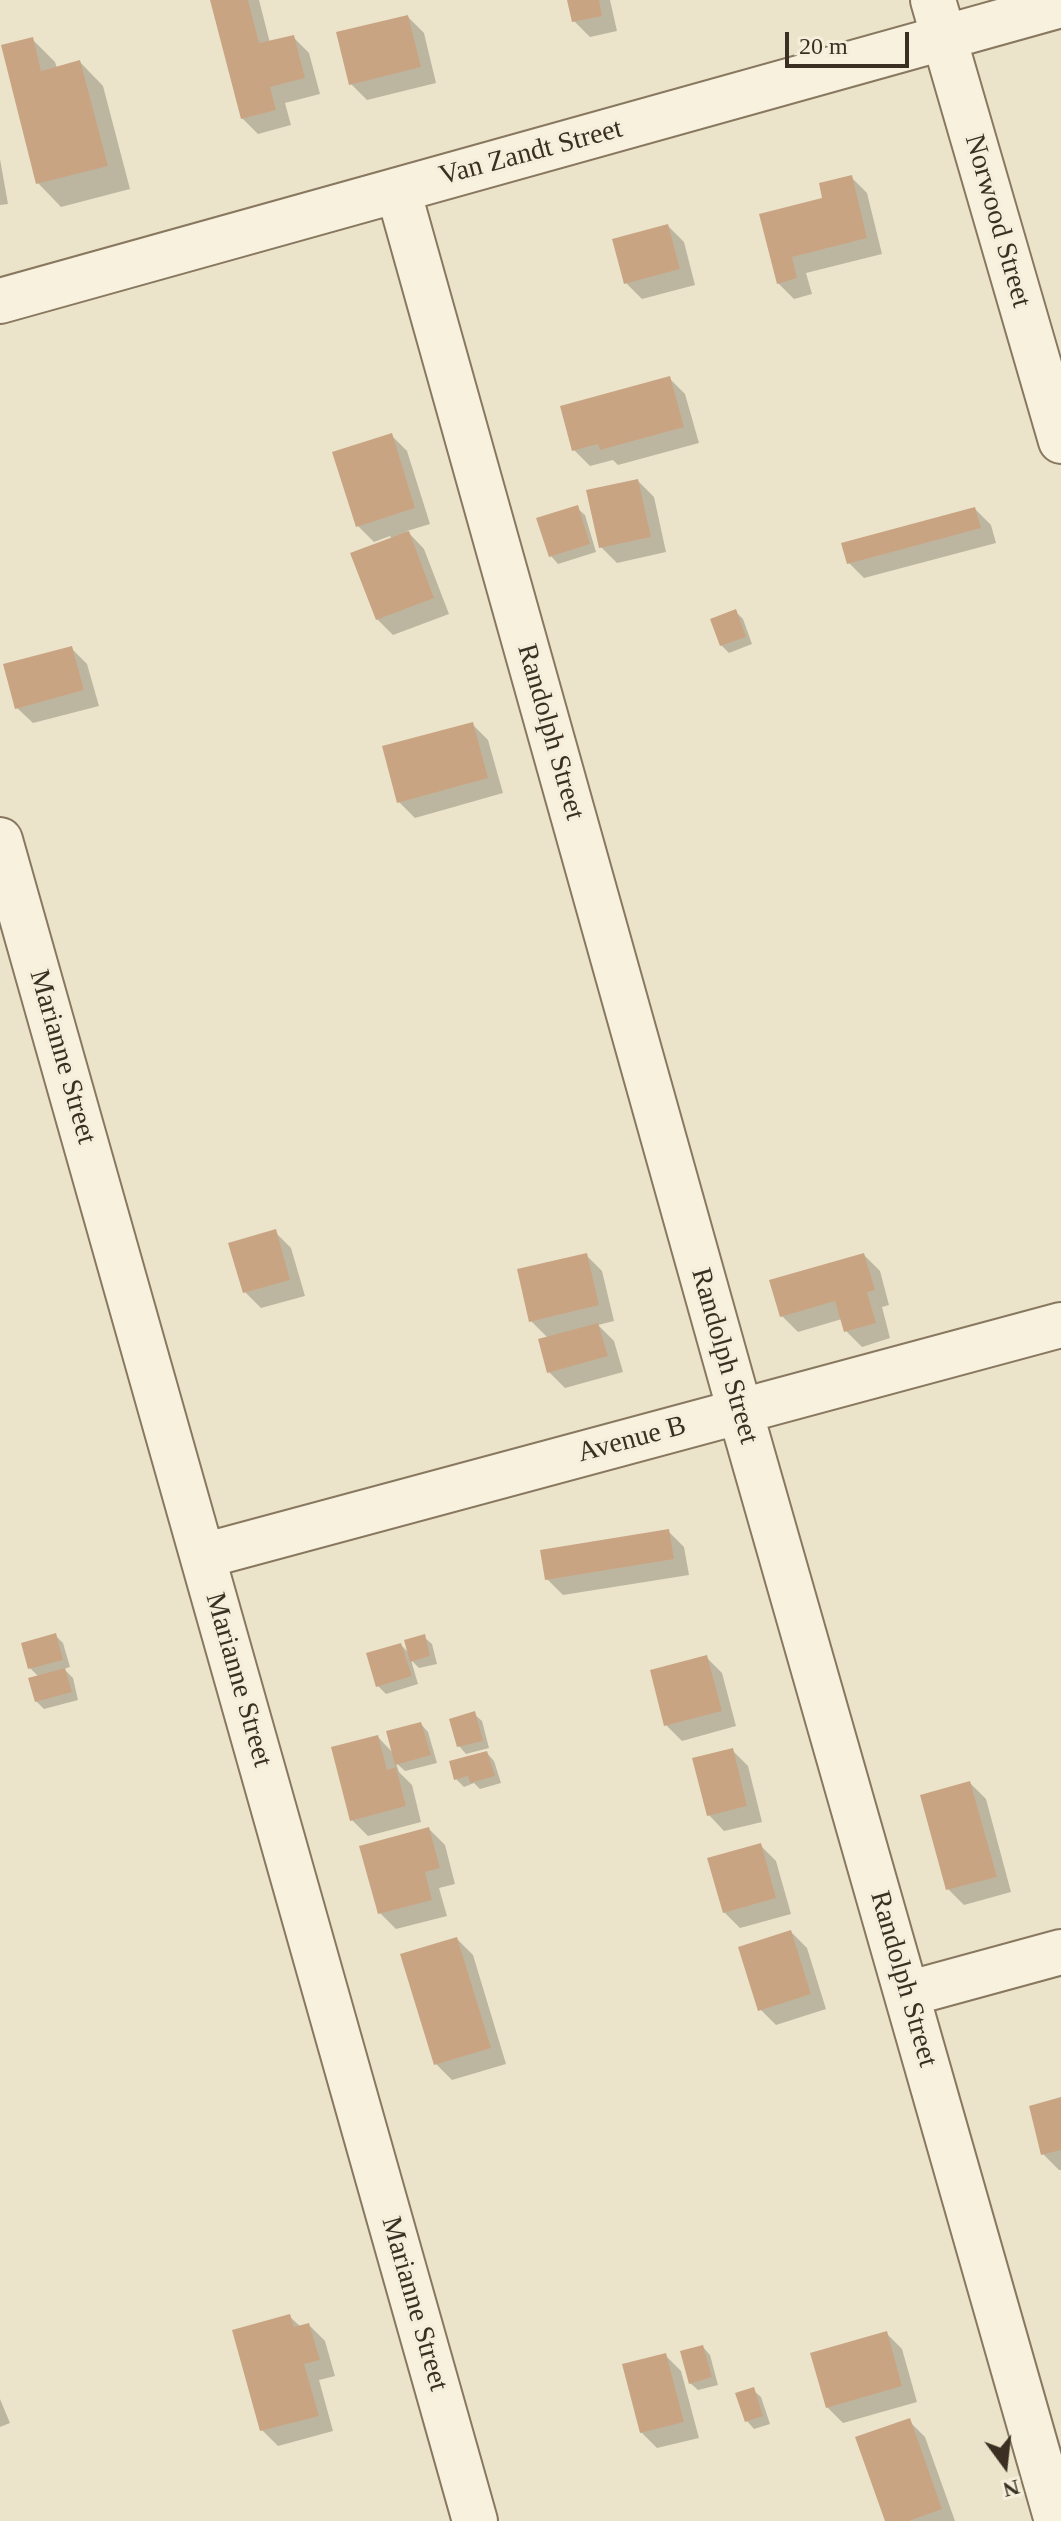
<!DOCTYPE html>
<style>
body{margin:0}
#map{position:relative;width:1061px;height:2521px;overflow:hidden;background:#ece4ca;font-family:Georgia,serif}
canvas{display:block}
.north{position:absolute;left:965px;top:2425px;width:80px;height:80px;-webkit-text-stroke:6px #f4eeda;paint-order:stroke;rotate:165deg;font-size:22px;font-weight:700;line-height:32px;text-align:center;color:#3a2f22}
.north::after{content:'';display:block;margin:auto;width:28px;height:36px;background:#3a2f22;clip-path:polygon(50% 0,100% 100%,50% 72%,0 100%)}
.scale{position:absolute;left:785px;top:32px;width:124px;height:36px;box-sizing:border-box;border:4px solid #3a2f22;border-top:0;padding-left:10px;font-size:24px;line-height:28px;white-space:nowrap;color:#3a2f22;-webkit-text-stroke:6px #f4eeda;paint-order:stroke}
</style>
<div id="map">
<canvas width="1061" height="2521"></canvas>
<div class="north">N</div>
<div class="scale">20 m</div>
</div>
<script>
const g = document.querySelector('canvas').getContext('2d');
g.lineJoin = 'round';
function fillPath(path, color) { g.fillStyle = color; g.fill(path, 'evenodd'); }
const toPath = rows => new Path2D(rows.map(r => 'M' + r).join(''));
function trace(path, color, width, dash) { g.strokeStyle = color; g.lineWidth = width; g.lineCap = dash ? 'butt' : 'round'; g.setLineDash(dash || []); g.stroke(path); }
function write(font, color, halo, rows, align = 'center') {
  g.font = font + ' Georgia,serif'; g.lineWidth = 6; g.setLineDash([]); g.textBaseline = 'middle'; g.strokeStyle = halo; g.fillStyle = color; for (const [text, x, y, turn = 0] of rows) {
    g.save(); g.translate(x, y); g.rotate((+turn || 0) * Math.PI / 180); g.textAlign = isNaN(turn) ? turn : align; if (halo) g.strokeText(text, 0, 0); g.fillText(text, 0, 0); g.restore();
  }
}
fillPath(toPath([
 [212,0,259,0,270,43,293,37,309,53,320,94,285,103,291,125,258,134,242,118],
 [569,0,610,0,617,31,590,37,574,21],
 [408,17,424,33,436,83,367,100,351,84],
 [32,39,55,62,57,68,80,62,103,86,130,189,61,207,38,183],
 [0,159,8,204,0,205],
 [851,177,867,193,882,254,806,273,812,294,794,299,778,283,761,215,824,200],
 [668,226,684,242,695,285,642,299,626,283],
 [669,378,685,394,699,443,618,465,613,460,590,466,574,450],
 [391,435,407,451,430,524,407,531,424,549,449,614,393,635,377,619,392,540,390,536,374,542,358,526],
 [638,481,654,497,666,552,617,563,601,547],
 [577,508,585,515,596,552,558,564,551,556],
 [975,509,991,525,996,543,864,578,848,562],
 [736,612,743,619,752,644,729,653,721,645],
 [71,648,87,664,99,706,33,723,17,708],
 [472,724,488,740,503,793,415,818,399,802],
 [275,1232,291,1248,305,1296,261,1308,245,1292],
 [586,1255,602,1271,614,1321,598,1325,614,1341,623,1372,565,1388,549,1372,549,1339,531,1321],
 [864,1255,880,1271,889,1305,882,1307,890,1338,862,1347,846,1331,842,1319,798,1332,782,1316],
 [668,1531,684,1547,689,1575,563,1595,547,1579],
 [56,1636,63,1643,70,1667,64,1669,73,1678,78,1700,44,1709,36,1701,39,1677,30,1668],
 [424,1637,432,1644,437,1664,419,1668,411,1660,418,1684,386,1694,378,1686,401,1645,410,1654],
 [706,1657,722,1673,736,1726,682,1741,666,1725],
 [474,1714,482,1721,489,1748,466,1754,459,1746],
 [421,1724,428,1732,437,1763,405,1771,396,1763,399,1772,412,1785,421,1822,368,1836,352,1820,378,1737,394,1754],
 [732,1750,748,1766,762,1822,724,1831,709,1815],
 [487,1753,494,1761,501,1783,480,1789,474,1783,464,1787,456,1779],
 [970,1783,986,1799,1011,1892,964,1905,948,1889],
 [429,1829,445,1845,455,1884,439,1888,447,1916,396,1929,380,1913],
 [760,1845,776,1861,791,1914,740,1928,724,1912],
 [791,1932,807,1948,826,2009,776,2025,760,2009],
 [457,1939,473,1955,506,2064,452,2080,436,2064],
 [1061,2099,1061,2170,1059,2170,1043,2154],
 [289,2316,301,2327,309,2325,325,2341,335,2376,319,2380,333,2431,278,2446,262,2430],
 [886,2333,902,2349,917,2402,843,2423,827,2407],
 [703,2347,710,2355,718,2385,698,2390,690,2383],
 [665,2355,681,2371,699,2438,657,2448,641,2432],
 [753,2390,761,2397,770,2424,754,2429,747,2421],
 [0,2399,10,2423,0,2427],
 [909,2421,925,2437,955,2521,887,2521]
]), '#0003');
fillPath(toPath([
 [210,0,248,0,259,43,294,35,305,78,270,87,276,110,241,119],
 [567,0,599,0,602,16,572,22],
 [408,15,421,67,349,85,336,32],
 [33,37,41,71,80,60,108,166,36,184,1,45],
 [852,175,867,238,792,257,797,278,777,284,759,214,822,198,819,183],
 [668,224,680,269,624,284,612,239],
 [670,376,684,427,600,450,598,444,572,451,560,406],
 [392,433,415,508,356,527,332,452],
 [638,479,651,537,599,548,586,490],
 [578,505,590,544,549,557,536,518],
 [975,507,981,528,847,564,841,543],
 [409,531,434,598,376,620,350,553],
 [736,609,746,637,720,646,710,619],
 [72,646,84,690,15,709,3,664],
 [473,722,488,778,397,803,382,746],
 [276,1229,290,1280,243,1293,228,1243],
 [587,1253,599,1305,529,1322,517,1269],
 [864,1253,875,1290,867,1292,876,1323,844,1332,835,1301,780,1317,769,1280],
 [598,1323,608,1356,547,1373,538,1339],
 [669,1529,674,1559,545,1580,540,1550],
 [56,1633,63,1660,28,1669,21,1643],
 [425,1634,430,1656,410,1662,404,1640],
 [401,1643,412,1676,376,1687,366,1653],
 [707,1655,722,1711,664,1726,650,1670],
 [65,1668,72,1692,35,1702,28,1678],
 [475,1711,483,1741,457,1747,449,1719],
 [421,1722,431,1755,395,1765,386,1731],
 [378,1735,387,1770,396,1767,406,1806,350,1821,331,1747],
 [733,1748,747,1806,707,1816,692,1758],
 [487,1751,495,1776,470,1783,468,1776,454,1780,449,1761],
 [970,1781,997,1877,946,1890,920,1795],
 [429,1827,440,1868,425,1872,432,1900,378,1914,359,1846],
 [761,1843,776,1898,723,1913,707,1858],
 [791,1930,811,1994,758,2011,738,1947],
 [457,1937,491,2048,434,2065,400,1954],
 [1061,2097,1061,2150,1041,2155,1029,2106],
 [290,2314,294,2327,309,2323,320,2360,304,2364,319,2416,260,2431,232,2330],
 [887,2331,902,2386,826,2408,810,2353],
 [703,2345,712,2377,689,2384,680,2351],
 [666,2353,684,2422,640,2433,622,2364],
 [754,2387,763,2416,745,2422,735,2393],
 [910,2418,942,2509,909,2521,885,2521,855,2437]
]), '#c8a483');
const minor = toPath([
 [933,0,1061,441],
 [398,190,740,1411,1057,2521],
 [0,301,1061,5],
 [0,840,475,2521],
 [203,1556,1061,1325],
 [907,1994,1061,1952]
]);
trace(minor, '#887860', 48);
trace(minor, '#f7f1de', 44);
write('28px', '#3a2f22', '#f4eeda', [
 ["Van Zandt Street",531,153,-15],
 ["Norwood Street",997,221,74],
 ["Randolph Street",550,732,74],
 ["Marianne Street",62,1057,74],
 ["Randolph Street",724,1356,74],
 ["Avenue B",632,1440,-15],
 ["Marianne Street",238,1680,74],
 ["Randolph Street",903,1979,74],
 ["Marianne Street",414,2304,74]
]);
</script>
